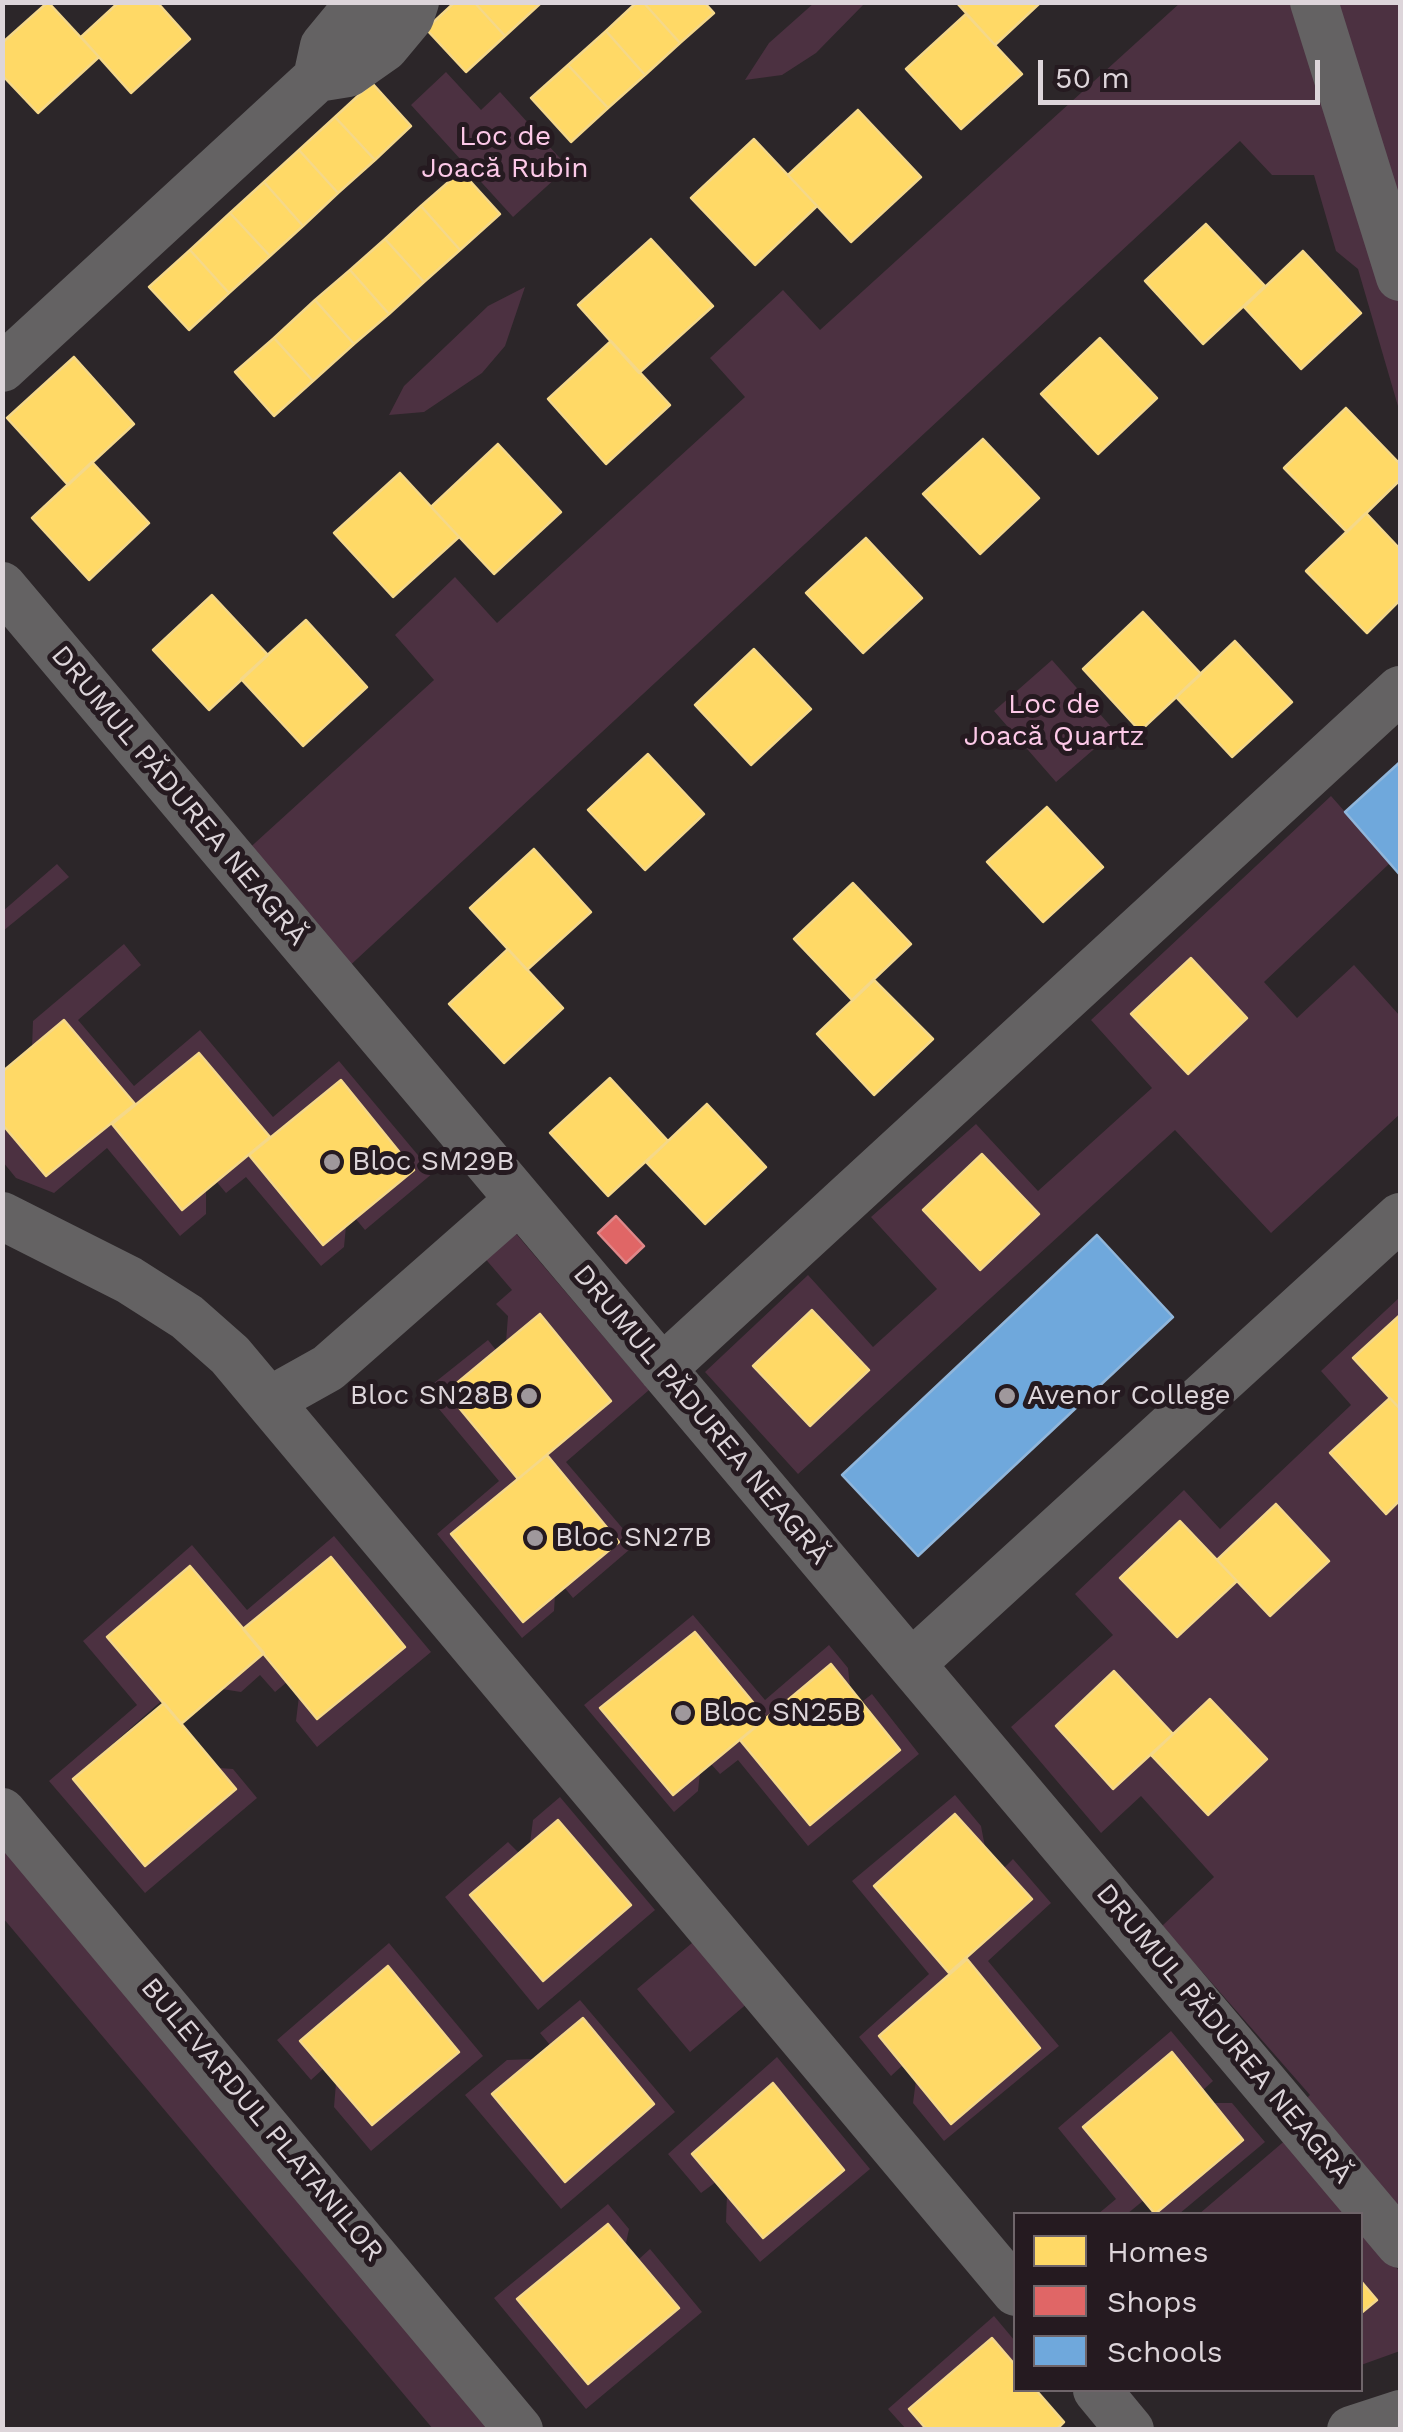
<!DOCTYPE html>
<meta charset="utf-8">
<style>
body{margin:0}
#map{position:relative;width:1403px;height:2432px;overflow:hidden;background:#2c2629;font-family:"Work Sans",sans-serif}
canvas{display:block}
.frame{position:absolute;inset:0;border:5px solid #ddd5da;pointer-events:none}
.legend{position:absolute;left:1013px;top:2212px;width:350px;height:180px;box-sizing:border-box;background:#251a20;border:2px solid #6f656a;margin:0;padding:12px 18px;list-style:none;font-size:30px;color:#ddd5da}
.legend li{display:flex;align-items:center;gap:20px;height:50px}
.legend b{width:50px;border:2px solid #6f656a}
.scale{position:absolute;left:1038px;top:60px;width:282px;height:45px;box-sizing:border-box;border:5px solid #ddd5da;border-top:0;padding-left:12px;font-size:30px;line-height:35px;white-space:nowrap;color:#ddd5da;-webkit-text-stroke:8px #251a20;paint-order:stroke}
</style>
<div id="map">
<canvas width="1403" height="2432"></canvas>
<div class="frame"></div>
<ul class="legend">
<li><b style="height:28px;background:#ffd966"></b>Homes</li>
<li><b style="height:28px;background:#e06666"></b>Shops</li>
<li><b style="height:28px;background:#6fa8dc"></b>Schools</li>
</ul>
<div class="scale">50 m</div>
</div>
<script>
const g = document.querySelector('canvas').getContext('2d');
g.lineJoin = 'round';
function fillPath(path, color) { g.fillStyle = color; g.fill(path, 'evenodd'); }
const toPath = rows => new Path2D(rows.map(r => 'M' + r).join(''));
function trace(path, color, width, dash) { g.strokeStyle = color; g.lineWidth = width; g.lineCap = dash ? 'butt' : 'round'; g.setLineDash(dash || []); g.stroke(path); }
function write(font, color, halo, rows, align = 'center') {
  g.font = font + ' "Work Sans",sans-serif'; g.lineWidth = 10; g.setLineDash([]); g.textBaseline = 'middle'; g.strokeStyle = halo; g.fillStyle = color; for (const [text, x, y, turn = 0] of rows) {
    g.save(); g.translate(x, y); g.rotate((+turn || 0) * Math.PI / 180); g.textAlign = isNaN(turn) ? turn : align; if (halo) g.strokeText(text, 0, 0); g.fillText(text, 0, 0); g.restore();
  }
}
fillPath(toPath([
 [814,3,865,3,816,53,782,75,745,80,769,43],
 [1180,3,1400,3,1400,413,1358,269,1336,251,1314,175,1272,175,1240,141,344,971,244,853,434,680,395,635,455,577,497,623,745,397,710,358,783,290,820,330],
 [446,72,481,110,500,92,568,167,513,217,411,105],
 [525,287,505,346,482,373,424,412,389,415,404,386,488,306],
 [1052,660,1115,731,1056,782,994,711],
 [1331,796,1390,863,1264,982,1297,1018,1354,965,1400,1016,1400,1114,1271,1233,1175,1130,798,1474,705,1372,808,1275,873,1347,937,1289,871,1217,976,1124,1038,1191,1152,1088,1091,1020],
 [57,864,69,877,3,931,3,911],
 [124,944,141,965,78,1020,134,1086,200,1030,273,1117,339,1061,433,1173,365,1230,355,1218,414,1169,341,1080,270,1137,199,1054,135,1104,64,1021,32,1048,33,1021],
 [2,1124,46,1176,112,1124,182,1210,206,1190,206,1214,180,1236,107,1148,54,1193,16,1178,3,1162],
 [249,1155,323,1244,346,1226,344,1247,321,1266,246,1177,226,1193,216,1181],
 [501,1216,649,1390,566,1462,636,1544,573,1598,564,1587,619,1542,546,1455,611,1401,540,1315,506,1342,508,1316,496,1304,512,1290,471,1242],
 [1400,1297,1400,2244,1290,2114,1310,2095,1162,1926,1214,1877,1141,1796,1101,1833,1011,1727,1113,1635,1075,1594,1184,1490,1220,1529,1351,1405,1321,1371],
 [488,1340,496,1350,446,1392,518,1479,451,1535,522,1621,555,1595,554,1611,522,1638,437,1534,499,1481,424,1391],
 [334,1536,431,1652,317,1747,296,1721,299,1696,318,1719,405,1647,331,1557,243,1629,73,1779,146,1865,236,1790,219,1768,233,1769,257,1798,145,1893,49,1781,137,1705,83,1641,192,1545,247,1610],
 [693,1615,765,1700,829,1645,848,1668,850,1686,831,1664,766,1718,694,1632,601,1708,673,1795,700,1773,698,1791,674,1812,584,1705],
 [264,1653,287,1682,275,1692,260,1675,241,1692,222,1689],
 [872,1694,919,1754,808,1846,738,1760,720,1774,711,1764,740,1740,810,1825,900,1751,863,1701],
 [955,1795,981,1826,985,1847,955,1815,875,1885,949,1973,880,2035,903,2065,891,2076,859,2037,929,1974,852,1881],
 [560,1797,655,1910,538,2010,445,1897,508,1842,519,1853,470,1895,543,1981,631,1906,558,1820,530,1843,533,1820],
 [2,1812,519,2429,433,2429,3,1918],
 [1013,1859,1051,1903,988,1961,1059,2046,944,2141,913,2103,916,2080,952,2123,1040,2049,967,1959,1031,1899,1004,1868],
 [710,1928,762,1991,690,2052,637,1989],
 [389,1943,483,2056,371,2151,334,2107,336,2083,372,2125,459,2052,389,1966,300,2041,323,2069,311,2080,277,2040],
 [580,2000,675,2112,561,2209,465,2095,507,2060,533,2059,492,2095,583,2019,550,2045,540,2033],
 [1171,2031,1213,2081,1203,2090,1172,2052,1084,2127,1144,2200,1127,2214,1098,2214,1116,2199,1058,2128],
 [777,2057,870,2169,760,2262,726,2222,727,2194,763,2238,844,2170,774,2083,693,2153,716,2182,701,2193,668,2154],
 [1214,2103,1232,2103,1265,2142,1179,2214,1155,2214,1243,2140],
 [1288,2138,1351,2214,1199,2214],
 [608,2204,629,2229,626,2243,608,2225,517,2299,587,2383,679,2308,639,2259,650,2249,702,2312,586,2409,494,2298],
 [1360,2225,1400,2272,1400,2351,1361,2365,1361,2314,1377,2300,1361,2280],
 [994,2316,1015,2341,1015,2366,991,2338,909,2409,927,2429,906,2429,888,2409]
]), '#4c3141');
const homes = toPath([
 [48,2,99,57,38,113,2,75,2,43,48,2],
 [119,2,157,2,190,39,131,93,81,37,119,2],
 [455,2,474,2,505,36,466,72,426,29,455,2],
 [474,2,542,2,505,36,474,2],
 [637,2,643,2,680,43,645,75,606,31,637,2],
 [643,2,704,2,714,13,680,43,643,2],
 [956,2,1041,2,995,45,956,2],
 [966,14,1022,74,961,129,906,69,966,14],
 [606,31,645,75,608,108,568,65,606,31],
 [568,65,608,108,571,142,531,98,568,65],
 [372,83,411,126,375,160,335,117,372,83],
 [858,110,921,177,851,242,788,175,858,110],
 [335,117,375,160,338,193,299,150,335,117],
 [754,139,817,206,755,265,691,198,754,139],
 [299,150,338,193,303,226,264,182,299,150],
 [461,171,500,214,460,250,421,206,461,171],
 [264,182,303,226,270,256,230,213,264,182],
 [421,206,460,250,424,282,385,239,421,206],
 [230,213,270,256,229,293,190,250,230,213],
 [1206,224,1265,286,1203,344,1145,281,1206,224],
 [385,239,424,282,389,314,350,270,385,239],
 [651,239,713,306,639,373,578,305,651,239],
 [190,250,229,293,189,330,149,287,190,250],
 [1303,251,1361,313,1301,369,1244,307,1303,251],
 [350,270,389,314,354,344,315,300,350,270],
 [315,300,354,344,313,381,274,338,315,300],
 [274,338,313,381,274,416,235,372,274,338],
 [1100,338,1157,398,1098,454,1041,394,1100,338],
 [611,341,670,405,606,464,548,399,611,341],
 [74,357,134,424,68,485,7,418,74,357],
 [1346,408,1400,464,1400,480,1347,532,1284,468,1346,408],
 [983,439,1039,498,980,554,923,494,983,439],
 [498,444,561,512,494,574,431,507,498,444],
 [92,462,149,523,89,580,32,518,92,462],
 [400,473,459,537,393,597,334,533,400,473],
 [1366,513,1400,549,1400,600,1367,633,1306,571,1366,513],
 [866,538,922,598,863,653,806,593,866,538],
 [212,595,268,655,209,710,153,650,212,595],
 [1143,612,1201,674,1140,731,1083,669,1143,612],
 [306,620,367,687,303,746,241,679,306,620],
 [1235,641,1292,702,1232,757,1176,697,1235,641],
 [754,649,811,709,751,765,695,705,754,649],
 [648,754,704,814,645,870,588,810,648,754],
 [1047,807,1103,867,1043,922,987,862,1047,807],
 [534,849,591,912,527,970,470,908,534,849],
 [853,883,911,944,852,1000,794,939,853,883],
 [508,949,563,1008,504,1063,449,1004,508,949],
 [1191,958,1247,1018,1188,1074,1131,1014,1191,958],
 [874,980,933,1039,874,1095,817,1034,874,980],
 [64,1020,135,1104,46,1176,2,1124,2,1072,64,1020],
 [199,1053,270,1137,182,1210,112,1124,199,1053],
 [610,1078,668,1141,608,1196,550,1133,610,1078],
 [341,1080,414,1170,323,1245,249,1155,341,1080],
 [707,1104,766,1167,705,1224,646,1162,707,1104],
 [982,1154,1039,1214,980,1270,923,1210,982,1154],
 [812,1310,869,1370,810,1426,753,1366,812,1310],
 [540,1314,611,1401,518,1479,446,1392,540,1314],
 [1400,1315,1400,1409,1353,1358,1400,1315],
 [1390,1398,1400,1409,1400,1500,1386,1514,1330,1453,1390,1398],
 [547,1455,619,1542,523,1622,451,1534,547,1455],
 [1276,1504,1329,1561,1270,1616,1217,1560,1276,1504],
 [1180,1521,1237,1581,1177,1637,1120,1578,1180,1521],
 [331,1557,405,1647,317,1719,243,1629,331,1557],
 [190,1566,264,1653,181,1724,107,1637,190,1566],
 [695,1632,766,1718,673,1795,600,1708,695,1632],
 [831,1664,900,1750,810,1825,740,1740,831,1664],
 [1114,1671,1173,1734,1113,1789,1056,1726,1114,1671],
 [1210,1699,1267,1759,1208,1815,1151,1755,1210,1699],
 [164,1703,236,1789,145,1866,73,1779,164,1703],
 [955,1814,1032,1899,949,1973,874,1886,955,1814],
 [558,1820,631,1905,543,1981,470,1895,558,1820],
 [967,1959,1040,2048,951,2124,879,2036,967,1959],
 [388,1966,459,2052,372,2125,300,2041,388,1966],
 [583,2018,654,2104,565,2182,492,2094,583,2018],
 [1172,2052,1243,2140,1155,2214,1083,2127,1172,2052],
 [773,2083,844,2170,763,2238,692,2154,773,2083],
 [608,2224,679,2308,588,2384,517,2299,608,2224],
 [1360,2280,1377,2300,1360,2314,1360,2280],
 [992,2338,1016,2366,1016,2390,1036,2390,1064,2422,1056,2430,927,2430,909,2409,992,2338]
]);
fillPath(homes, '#ffd966');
trace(homes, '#f5d889', 2.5);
const shops = toPath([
 [616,1216,644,1246,626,1263,598,1233,616,1216]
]);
fillPath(shops, '#e06666');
trace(shops, '#df8789', 2.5);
const schools = toPath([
 [1400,762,1400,875,1345,812,1400,762],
 [1097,1235,1173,1317,918,1556,842,1475,1097,1235]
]);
fillPath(schools, '#6fa8dc');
trace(schools, '#90b6db', 2.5);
trace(toPath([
 [366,2,352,12,324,46,317,78,348,73,385,47,410,17,415,2],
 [1314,2,1400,277],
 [2,368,317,78],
 [2,586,1400,2244],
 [2,1216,129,1280,187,1317,230,1355,1016,2292],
 [662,1369,1400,690],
 [269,1401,328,1368,519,1200],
 [911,1664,1400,1217],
 [2,1812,519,2430],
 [1097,2390,1130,2430],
 [1351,2430,1400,2414]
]), '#646263', 48);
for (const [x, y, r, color] of [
 [332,1162,10,"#9f989c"],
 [529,1396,10,"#9f989c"],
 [1007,1396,10,"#9f989c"],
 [535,1538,10,"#9f989c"],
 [683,1713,10,"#9f989c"]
]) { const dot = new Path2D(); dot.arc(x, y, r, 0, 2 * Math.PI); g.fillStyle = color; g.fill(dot); trace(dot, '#251a20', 4); }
write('28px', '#fdc9e8', '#251a20', [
 ["Loc de",505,137],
 ["Joacă Rubin",505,169],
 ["Loc de",1054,705],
 ["Joacă Quartz",1054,737]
]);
write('28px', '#ddd5da', '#251a20', [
 ["DRUMUL PĂDUREA NEAGRĂ",179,796,50],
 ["DRUMUL PĂDUREA NEAGRĂ",701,1415,50],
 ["DRUMUL PĂDUREA NEAGRĂ",1224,2034,50],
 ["BULEVARDUL PLATANILOR",262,2120,50]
]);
write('28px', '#ddd5da', '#251a20', [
 ["Bloc SM29B",352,1162],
 ["Bloc SN28B",509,1396,"right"],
 ["Avenor College",1027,1396],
 ["Bloc SN27B",555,1538],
 ["Bloc SN25B",703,1713]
], 'left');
</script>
